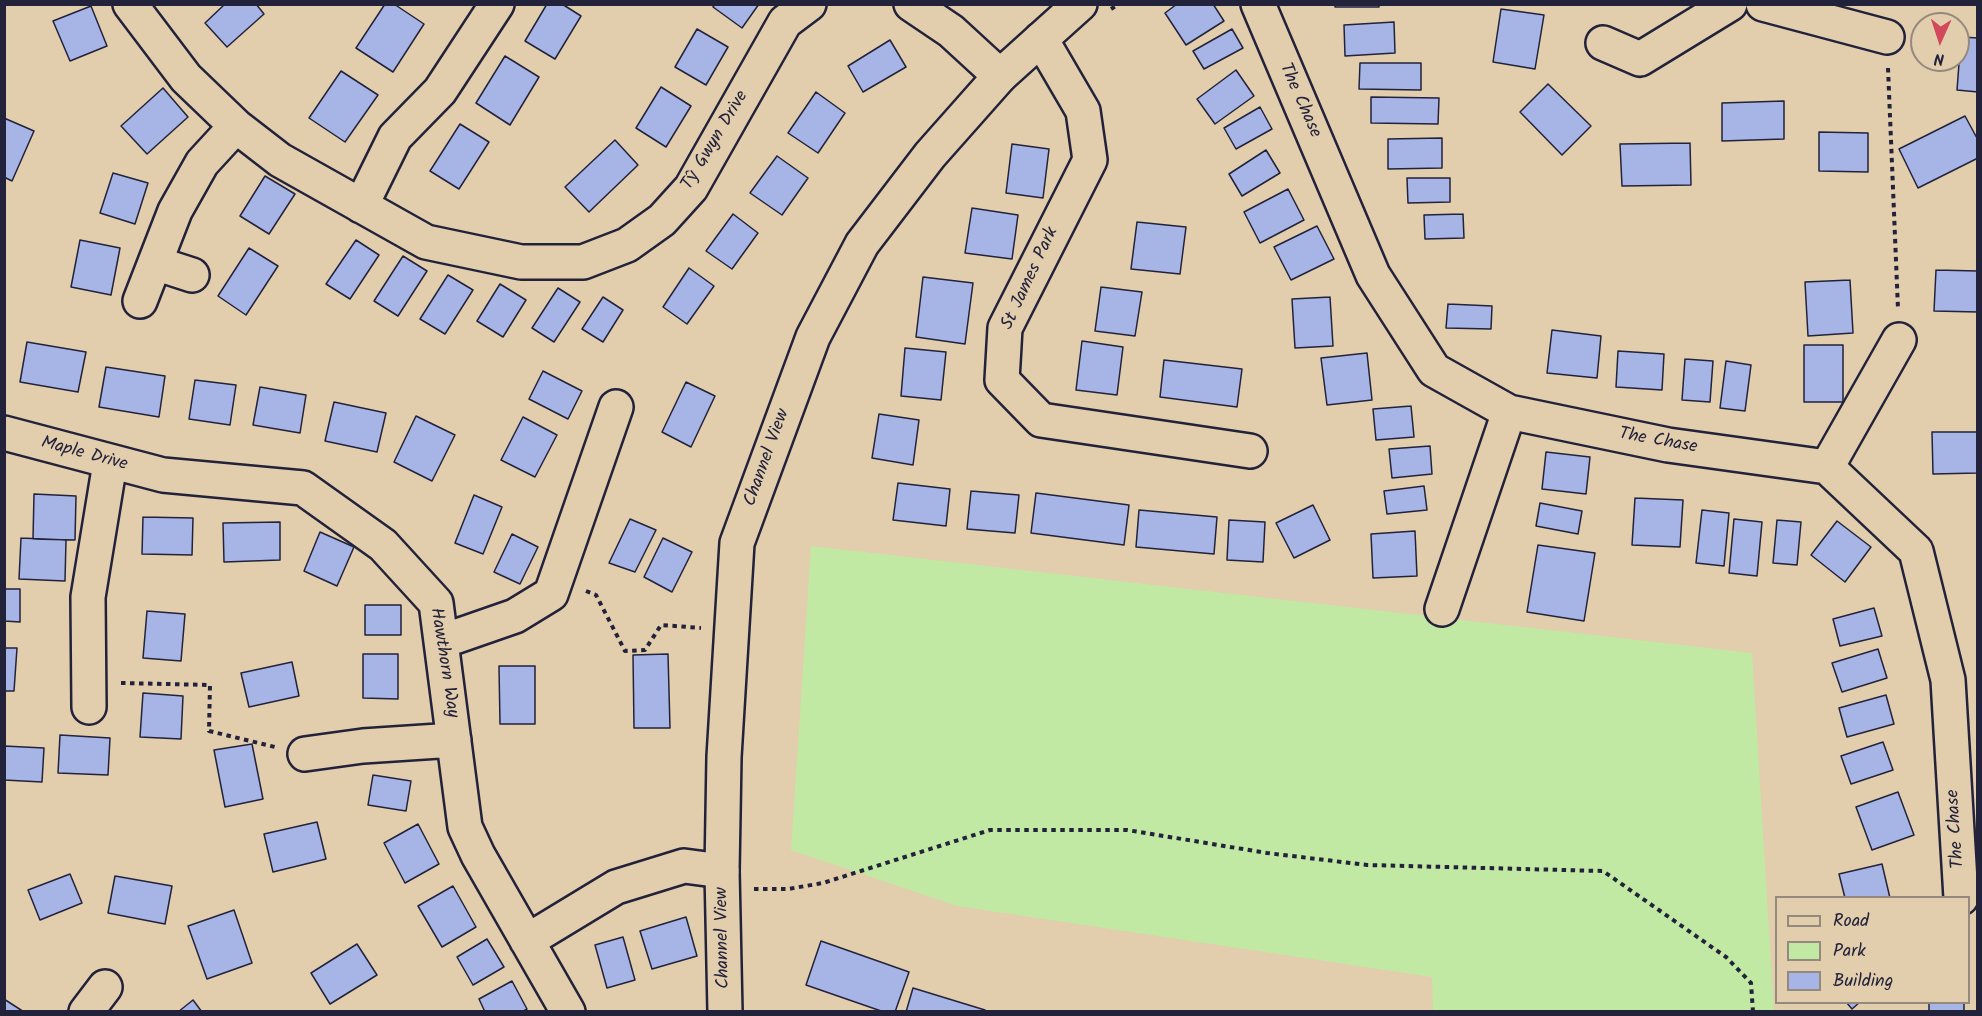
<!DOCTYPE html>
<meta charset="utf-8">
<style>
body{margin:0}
#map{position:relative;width:1982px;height:1016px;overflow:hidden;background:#e2cdac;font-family:Kalam,sans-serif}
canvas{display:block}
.frame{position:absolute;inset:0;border:6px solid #22223b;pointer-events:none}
.legend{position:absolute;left:1775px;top:896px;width:195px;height:108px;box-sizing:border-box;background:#e2cdac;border:2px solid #95897f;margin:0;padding:8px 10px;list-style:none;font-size:18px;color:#22223b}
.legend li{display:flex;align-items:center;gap:12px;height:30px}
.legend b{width:30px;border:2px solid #95897f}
.north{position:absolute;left:1910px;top:12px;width:60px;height:60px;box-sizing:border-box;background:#e2cdac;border:2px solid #95897f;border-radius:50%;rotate:183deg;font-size:16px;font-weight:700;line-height:24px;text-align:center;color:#22223b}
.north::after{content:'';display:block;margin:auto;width:21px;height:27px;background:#d1495b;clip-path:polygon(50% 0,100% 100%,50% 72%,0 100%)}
</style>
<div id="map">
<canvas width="1982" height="1016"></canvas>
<div class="frame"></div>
<ul class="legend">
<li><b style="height:8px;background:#e2cdac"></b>Road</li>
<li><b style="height:16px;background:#c1e9a4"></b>Park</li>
<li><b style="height:16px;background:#a6b5e5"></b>Building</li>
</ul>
<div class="north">N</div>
</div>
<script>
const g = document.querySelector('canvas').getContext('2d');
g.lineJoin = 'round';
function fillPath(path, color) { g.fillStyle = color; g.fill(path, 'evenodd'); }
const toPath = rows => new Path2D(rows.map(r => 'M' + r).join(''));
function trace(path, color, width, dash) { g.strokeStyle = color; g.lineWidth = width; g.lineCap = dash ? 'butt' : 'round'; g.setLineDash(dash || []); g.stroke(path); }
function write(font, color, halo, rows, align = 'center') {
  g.font = font + ' Kalam,sans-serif'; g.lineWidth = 4.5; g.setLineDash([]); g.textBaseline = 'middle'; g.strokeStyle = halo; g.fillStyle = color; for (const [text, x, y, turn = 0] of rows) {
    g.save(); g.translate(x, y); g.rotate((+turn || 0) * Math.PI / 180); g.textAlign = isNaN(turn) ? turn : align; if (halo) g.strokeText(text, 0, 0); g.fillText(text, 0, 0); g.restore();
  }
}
fillPath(toPath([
 [811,546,1752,653,1774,1011,1433,1011,1432,977,957,906,791,850]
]), '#c1e9a4');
const building = toPath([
 [225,4,256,4,264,14,227,47,205,23,225,4],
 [385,4,394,4,424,24,393,72,356,48,385,4],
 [547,4,562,4,581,16,555,59,525,41,547,4],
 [715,4,759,4,742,28,713,7,715,4],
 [1177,4,1213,4,1224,21,1186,45,1165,13,1177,4],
 [1335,4,1379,4,1379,7,1335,7,1335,4],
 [91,6,107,46,70,61,53,21,91,6],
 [1501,9,1544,15,1535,69,1493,62,1501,9],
 [1394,22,1395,53,1345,56,1344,25,1394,22],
 [697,29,728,47,706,85,675,67,697,29],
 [1232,29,1243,48,1204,69,1193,51,1232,29],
 [1961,37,1978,38,1978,92,1957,90,1961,37],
 [890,40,906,67,863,92,848,66,890,40],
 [505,56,539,77,510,125,476,103,505,56],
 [1360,63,1421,63,1421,90,1359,89,1360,63],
 [1236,70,1254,96,1215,124,1197,99,1236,70],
 [341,71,378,95,345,142,309,118,341,71],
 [1548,84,1591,126,1562,155,1520,112,1548,84],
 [661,87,691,106,666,147,636,128,661,87],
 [163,88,188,117,147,154,121,126,163,88],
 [816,92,845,113,818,153,788,133,816,92],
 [1371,97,1439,98,1438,124,1371,123,1371,97],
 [1784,101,1784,139,1722,141,1722,103,1784,101],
 [1260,107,1272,129,1236,149,1224,128,1260,107],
 [1965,116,1978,140,1978,158,1918,188,1899,149,1965,116],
 [4,118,34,131,12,181,4,177,4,118],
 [460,124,489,142,459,189,430,171,460,124],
 [1819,132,1868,133,1868,172,1819,171,1819,132],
 [1442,138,1442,168,1388,169,1388,139,1442,138],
 [615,140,638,165,589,212,565,187,615,140],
 [1690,143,1691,185,1622,186,1620,144,1690,143],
 [1012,144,1049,149,1043,198,1006,193,1012,144],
 [1266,150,1280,173,1242,196,1229,174,1266,150],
 [777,156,808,178,782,215,750,193,777,156],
 [113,173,148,183,135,224,100,213,113,173],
 [265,176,295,194,269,234,240,216,265,176],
 [1407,178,1450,178,1450,202,1408,203,1407,178],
 [1288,189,1304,220,1260,243,1244,212,1288,189],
 [972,208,1018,215,1012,259,965,253,972,208],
 [733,214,758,233,732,269,706,251,733,214],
 [1463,214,1464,238,1425,239,1424,215,1463,214],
 [1137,222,1186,227,1180,274,1131,269,1137,222],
 [1317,226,1334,259,1291,280,1274,247,1317,226],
 [80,240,120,248,111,295,71,287,80,240],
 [356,240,379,255,350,299,326,284,356,240],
 [249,248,278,266,246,315,218,296,249,248],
 [403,256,427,271,398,316,374,301,403,256],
 [689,268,714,286,687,324,663,307,689,268],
 [1936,270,1978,271,1978,312,1934,311,1936,270],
 [448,275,473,290,445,334,420,319,448,275],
 [923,277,973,283,965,344,916,337,923,277],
 [1850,280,1853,333,1808,336,1805,282,1850,280],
 [500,284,526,300,503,337,477,321,500,284],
 [1101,287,1142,292,1135,336,1095,331,1101,287],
 [558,288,580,302,554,342,532,328,558,288],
 [603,297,623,310,603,342,582,329,603,297],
 [1330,297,1333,346,1295,348,1292,299,1330,297],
 [1448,304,1492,306,1491,329,1446,328,1448,304],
 [1552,330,1601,336,1597,378,1547,373,1552,330],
 [1082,341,1123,347,1117,395,1076,390,1082,341],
 [27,342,86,352,78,392,20,382,27,342],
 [1804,345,1843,345,1843,402,1804,402,1804,345],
 [905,348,946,352,941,400,901,396,905,348],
 [1618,351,1664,354,1662,390,1616,387,1618,351],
 [1367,353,1372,400,1327,405,1321,358,1367,353],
 [1685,359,1713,361,1710,402,1682,400,1685,359],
 [1164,360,1242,369,1237,407,1160,397,1164,360],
 [1726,361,1751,365,1745,411,1720,408,1726,361],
 [106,367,165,376,159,417,99,407,106,367],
 [543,371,582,391,568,419,529,399,543,371],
 [195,380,236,385,230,425,189,419,195,380],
 [686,382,715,396,691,447,662,432,686,382],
 [260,387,306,395,300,433,253,425,260,387],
 [334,402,386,413,377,452,325,441,334,402],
 [1411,406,1414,437,1376,440,1373,409,1411,406],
 [879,414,919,420,913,465,872,458,879,414],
 [416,416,455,435,432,481,394,462,416,416],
 [523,417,557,435,535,477,501,460,523,417],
 [1932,432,1978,432,1978,473,1933,474,1932,432],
 [1430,446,1432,474,1392,478,1389,449,1430,446],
 [1546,452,1590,457,1586,494,1542,489,1546,452],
 [898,483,950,489,946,526,893,520,898,483],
 [1424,486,1427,510,1387,514,1384,491,1424,486],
 [971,491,1019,495,1015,533,967,529,971,491],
 [1036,493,1129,505,1124,545,1031,533,1036,493],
 [34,494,76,496,75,540,33,539,34,494],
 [474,495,502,507,483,554,455,543,474,495],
 [1635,498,1683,500,1680,547,1632,545,1635,498],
 [1540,503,1582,511,1578,534,1536,526,1540,503],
 [1313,505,1330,540,1294,558,1276,523,1313,505],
 [1139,510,1217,517,1214,554,1136,547,1139,510],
 [1702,510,1729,513,1724,566,1696,563,1702,510],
 [143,517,193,518,192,555,142,554,143,517],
 [630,519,656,530,635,572,609,563,630,519],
 [1734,519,1762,522,1757,576,1729,573,1734,519],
 [1229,520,1265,522,1263,562,1227,560,1229,520],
 [1777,520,1801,522,1797,565,1773,563,1777,520],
 [1837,521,1871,547,1845,582,1811,555,1837,521],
 [280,522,280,560,224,562,223,523,280,522],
 [1415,531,1417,576,1373,578,1371,534,1415,531],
 [320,532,354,547,337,586,304,571,320,532],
 [512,534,538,547,520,584,494,572,512,534],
 [21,538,66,540,65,581,19,579,21,538],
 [663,538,692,552,672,592,644,577,663,538],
 [1538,545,1595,553,1584,621,1527,612,1538,545],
 [4,589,20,589,20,622,4,621,4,589],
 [365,605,401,605,401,635,365,635,365,605],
 [1874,608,1882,636,1840,646,1833,619,1874,608],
 [147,611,185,614,181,661,143,658,147,611],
 [4,648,17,648,14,691,4,691,4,648],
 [1878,649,1887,678,1842,692,1832,663,1878,649],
 [363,654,398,654,398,699,363,698,363,654],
 [668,654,670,728,634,728,633,655,668,654],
 [292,662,299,696,249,707,241,673,292,662],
 [499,666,535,666,535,724,500,724,499,666],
 [143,693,183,696,181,739,140,737,143,693],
 [1886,695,1894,724,1847,737,1839,708,1886,695],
 [60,735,110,738,108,775,58,773,60,735],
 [1883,742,1893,770,1851,784,1841,756,1883,742],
 [252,744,263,799,225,807,214,750,252,744],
 [4,746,44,748,42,782,4,780,4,746],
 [373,775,411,781,406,811,368,805,373,775],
 [1898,792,1914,835,1872,850,1856,807,1898,792],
 [317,822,326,859,273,872,264,834,317,822],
 [418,824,439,864,405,883,384,843,418,824],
 [1882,864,1890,898,1845,898,1839,874,1882,864],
 [70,874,82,903,40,920,28,890,70,874],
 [115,876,172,886,165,924,108,913,115,876],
 [453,886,476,927,442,947,418,906,453,886],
 [234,910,252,963,207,979,188,926,234,910],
 [686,917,697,956,652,969,640,931,686,917],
 [623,937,635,980,607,988,595,945,623,937],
 [487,939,504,967,473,985,457,957,487,939],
 [821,941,909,972,895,1012,884,1012,806,985,821,941],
 [357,944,377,975,330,1004,311,973,357,944],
 [512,981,527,1009,522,1012,485,1012,479,999,512,981],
 [913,988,985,1010,984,1012,906,1012,913,988],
 [4,999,24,1012,4,1012,4,999],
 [193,1000,202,1012,178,1012,193,1000],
 [1846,1002,1860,1002,1852,1009,1846,1002],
 [1929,1002,1964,1002,1964,1012,1929,1012,1929,1002]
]);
fillPath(building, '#a6b5e5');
trace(building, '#22223b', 1.5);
const minor = toPath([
 [130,4,186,78,236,126,280,160,426,242,521,262,583,262,627,245,662,220,691,188,785,22,809,4],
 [911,4,951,31,1000,76],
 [1258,4,1373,275,1434,370,1509,412,1668,445,1827,467,1916,551,1948,680,1961,898],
 [1763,4,1887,37],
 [1041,39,1083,111,1090,160,1005,328,1002,380,1041,420,1250,451],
 [1603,43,1640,59,1730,4],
 [361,206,395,137,440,91,497,4],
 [155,263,192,275],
 [140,301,175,211,202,163,236,126],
 [4,433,163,475,303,488,383,545,436,603,465,827,478,855,568,1012],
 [1827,467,1899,340],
 [1442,609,1509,412],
 [443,641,515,616,551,594,616,407],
 [89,707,88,597,110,463],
 [305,754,363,746,454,740],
 [527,941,616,887,684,866,722,871],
 [86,1012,105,987]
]);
const tertiary = toPath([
 [725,1012,722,871,724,757,737,543,813,337,862,244,930,155,1000,76,1080,4]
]);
trace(minor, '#22223b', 38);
trace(tertiary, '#22223b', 38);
trace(toPath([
 [1111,9,1119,4],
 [1888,68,1898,309],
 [586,591,596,595,625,651,645,650,661,625,701,628],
 [121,683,210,685,209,731,275,747],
 [754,889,788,889,823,883,990,830,1127,830,1267,853,1367,865,1603,871,1726,957,1751,983,1753,1012]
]), '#22223b', 4, [4.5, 4.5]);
trace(minor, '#e2cdac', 33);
trace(tertiary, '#e2cdac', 33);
write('18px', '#22223b', '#e2cdac', [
 ["The Chase",1299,101,66],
 ["Tŷ Gwyn Drive",716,141,-59],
 ["St James Park",1031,279,-65],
 ["The Chase",1658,442,10],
 ["Maple Drive",84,455,15],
 ["Channel View",768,458,-70],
 ["Hawthorn Way",443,663,81],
 ["The Chase",1957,829,-94],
 ["Channel View",724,938,-91]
]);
</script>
